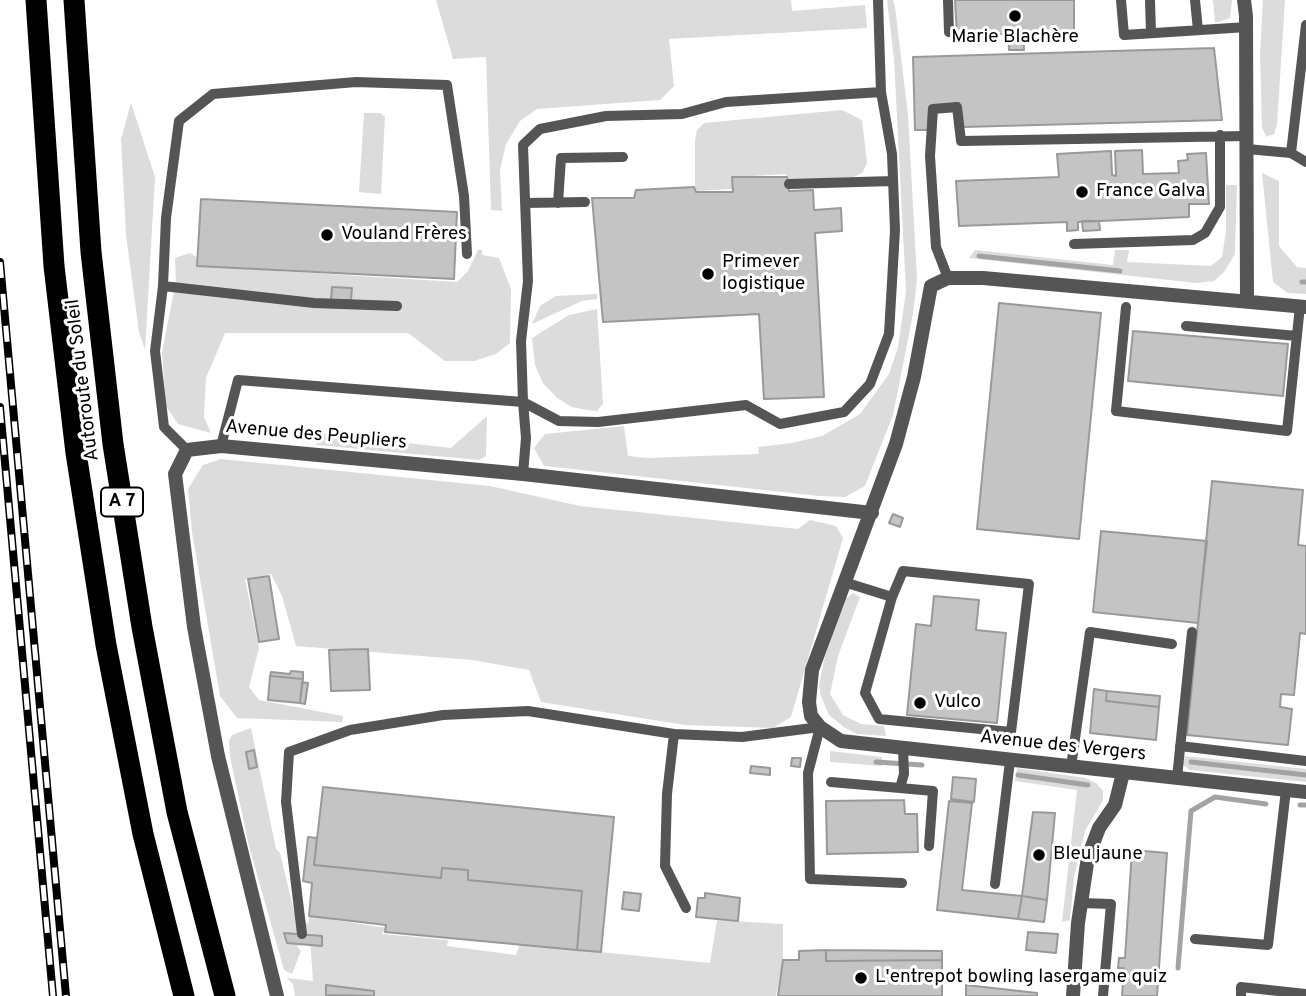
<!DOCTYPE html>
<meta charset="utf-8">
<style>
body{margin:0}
canvas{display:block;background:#fff}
</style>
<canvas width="1306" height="996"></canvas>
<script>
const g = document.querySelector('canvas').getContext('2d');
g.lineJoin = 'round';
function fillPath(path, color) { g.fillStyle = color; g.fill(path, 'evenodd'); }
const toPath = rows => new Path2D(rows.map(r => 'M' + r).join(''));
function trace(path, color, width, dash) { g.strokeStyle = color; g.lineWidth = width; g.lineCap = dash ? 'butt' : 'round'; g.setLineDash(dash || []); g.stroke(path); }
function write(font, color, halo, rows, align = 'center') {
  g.font = font + ' Overpass,sans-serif'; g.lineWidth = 6; g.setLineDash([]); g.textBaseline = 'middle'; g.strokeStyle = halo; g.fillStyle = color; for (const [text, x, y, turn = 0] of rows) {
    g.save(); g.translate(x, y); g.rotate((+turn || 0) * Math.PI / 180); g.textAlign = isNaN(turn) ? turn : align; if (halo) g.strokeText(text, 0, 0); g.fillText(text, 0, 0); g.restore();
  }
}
fillPath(toPath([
 [436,0,791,0,792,11,865,5,867,28,669,39,674,86,660,100,537,109,520,121,506,144,500,170,502,211,491,210,486,57,453,59],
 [887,0,893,0,895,7,908,115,917,279,913,314,893,415,865,486,845,497,819,496,544,466,534,448,545,434,624,426,628,456,646,458,759,454,758,447,792,443,822,436,860,414,889,374,898,347,906,291,894,59],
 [1213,0,1232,0,1230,18,1215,23],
 [1263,0,1285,0,1277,125,1274,134,1266,137,1262,127,1260,54],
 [131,103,155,177,145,350,139,332,126,235,121,139],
 [842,110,862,120,867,163,863,172,854,177,787,181,786,174,733,177,732,189,695,191,695,140,697,130,704,123],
 [364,113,380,113,385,117,381,194,359,192],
 [1262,173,1279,181,1279,246,1297,267,1306,268,1306,294,1288,293,1273,282],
 [1226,185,1237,185,1235,254,1224,272,1214,281,1196,283,969,258,975,250,1113,265,1115,250,1129,250,1127,262,1211,266,1222,257,1226,231],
 [478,250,482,250,482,255,499,258,511,289,510,343,496,354,474,361,445,361,408,333,225,333,206,378,204,417,211,433,178,424,166,406,162,352,176,281,175,258,190,253,198,258,198,266,457,282,468,271],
 [597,294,597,299,582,301,532,324,540,306,556,296],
 [597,309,603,404,597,411,587,410,572,407,557,398,543,383,535,365,532,338,569,315],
 [487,416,486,456,479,460,316,445,319,433,451,448],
 [221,459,490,486,580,506,798,529,810,520,836,526,843,538,791,717,773,728,685,725,541,702,529,670,472,660,296,646,282,596,271,574,245,579,259,648,249,687,259,700,343,716,342,722,237,718,220,696,192,532,188,489,203,465],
 [853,593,860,597,838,656,830,694,843,715,861,724,884,726,886,736,857,734,845,728,829,715,821,696,819,686,824,660,844,600],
 [251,728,276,849,280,853,294,911,308,924,309,916,386,928,382,934,448,940,447,946,516,955,520,944,710,963,717,920,783,924,783,960,776,996,295,996,293,984,287,978,313,981,310,937,309,944,297,946,301,951,292,974,284,970,249,846,230,757,229,741,232,735],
 [830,751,882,757,882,766,830,762],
 [1185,756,1306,769,1306,782,1190,770,1183,765],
 [1017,768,1085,778,1096,783,1103,791,1103,800,1085,831,1074,877,1070,920,1062,922,1077,790,1015,781]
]), '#dcdcdc');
trace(toPath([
 [979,256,1120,271],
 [1302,282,1306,282],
 [876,762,922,765],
 [1191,762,1306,775],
 [1018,775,1088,785],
 [1300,805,1306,805],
 [1178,968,1191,811,1215,797,1266,804]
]), '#a3a3a3', 5);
const building = toPath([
 [955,0,1074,0,1074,33,1023,33,1024,50,1009,50,1008,34,957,35,955,0],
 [1214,48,1222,120,963,127,959,103,929,107,928,130,915,130,913,57,1214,48],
 [1142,150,1143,174,1179,173,1178,161,1188,160,1187,154,1206,153,1209,204,1189,204,1189,217,1078,222,1078,230,1067,231,1067,222,959,226,956,181,1059,177,1057,154,1111,151,1112,175,1116,176,1115,151,1142,150],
 [732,177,787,177,789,191,813,190,814,210,841,208,842,231,815,233,824,397,764,399,759,314,603,322,592,198,634,198,636,190,694,187,696,192,733,192,732,177],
 [201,199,457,212,454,279,197,266,201,199],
 [1082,221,1099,221,1100,230,1083,231,1082,221],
 [332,287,352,288,351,300,331,300,332,287],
 [999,303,1101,313,1079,539,977,529,999,303],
 [1133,331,1288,344,1283,396,1128,381,1133,331],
 [1212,481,1303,490,1298,545,1306,546,1306,634,1300,633,1294,695,1281,694,1280,707,1292,709,1288,745,1187,735,1212,481],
 [893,514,903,518,900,527,889,523,893,514],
 [1101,531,1207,541,1198,623,1093,612,1101,531],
 [269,576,279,639,259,642,248,579,269,576],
 [934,596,979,600,976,630,1006,633,997,723,907,715,916,624,931,626,934,596],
 [368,649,370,690,331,691,329,650,368,649],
 [291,671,303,672,303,679,270,676,271,672,290,674,291,671],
 [270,676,303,679,300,703,268,700,270,676],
 [302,682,308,683,305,704,300,703,302,682],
 [1094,689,1107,691,1106,701,1159,707,1156,740,1090,733,1094,689],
 [1107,691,1160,696,1159,707,1106,701,1107,691],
 [254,750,257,767,249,769,246,752,254,750],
 [792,758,801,758,800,767,791,766,792,758],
 [751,766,770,768,770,775,750,773,751,766],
 [953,777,976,779,974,802,951,799,953,777],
 [323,787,614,817,601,952,577,950,582,891,468,880,468,870,442,868,441,878,314,865,323,787],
 [904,800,905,814,917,814,918,852,827,854,826,801,904,800],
 [949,801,972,803,962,890,1022,896,1018,919,937,910,949,801],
 [1033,812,1055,813,1047,900,1022,896,1033,812],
 [308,837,317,838,314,865,441,878,442,868,468,870,468,880,582,891,577,950,385,932,386,925,309,916,312,883,303,881,308,837],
 [1132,850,1167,853,1157,996,1122,996,1124,968,1118,968,1119,958,1125,958,1132,850],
 [624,892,641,894,639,911,622,909,624,892],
 [705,893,740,898,738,921,696,917,698,898,705,898,705,893],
 [1022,896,1047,900,1044,922,1018,919,1022,896],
 [1028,932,1058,934,1056,953,1026,950,1028,932],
 [284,933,322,936,322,946,287,943,284,933],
 [826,950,942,951,942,960,826,961,826,950],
 [826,950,826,961,942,960,942,996,778,996,783,960,799,960,799,951,826,950],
 [326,985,374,991,374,996,326,995,326,985],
 [966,985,1037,993,1037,996,966,996,966,985]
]);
fillPath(building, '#c4c4c4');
trace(building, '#999', 2);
trace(toPath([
 [878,0,881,92],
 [948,0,949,32],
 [1121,0,1124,35,1247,27],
 [1150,0,1151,33],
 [1195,0,1198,30],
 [1247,149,1291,153,1306,162],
 [1291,153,1306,25],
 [789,184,893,181],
 [525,203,585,202],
 [558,203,561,158,623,157],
 [1074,244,1193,240,1205,233,1220,207,1220,135],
 [948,278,936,247,930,156,933,109,957,107,961,141,1247,136],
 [163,286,314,303,397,306],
 [1126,307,1116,411,1287,431,1300,306],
 [1186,326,1297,336],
 [221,446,238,380,523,402,521,341,528,281,523,145,540,129,606,116,682,114,726,102,881,92,892,154,895,230,889,334,870,384,844,412,780,424,746,405,598,422,559,421,523,402,526,438,523,474],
 [187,450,164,427,155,351,163,286,166,218,179,121,213,94,356,82,447,85,464,196,467,254],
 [844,582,892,597,865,693,879,719,1011,732,1029,584,903,571,892,597],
 [674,734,667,794,665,866,686,908],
 [1180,746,1306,761],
 [1071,767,1090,632,1172,644],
 [1177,778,1192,632],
 [831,782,900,788,904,774,903,749],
 [900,788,933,791,929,846],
 [995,884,1010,761],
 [1081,903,1111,904,1103,996],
 [302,934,286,802,289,752,350,730,443,715,528,711,674,734,742,737,820,727,808,773,810,879,902,883],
 [1195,939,1268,945,1286,790],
 [1241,996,1241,987,1306,994]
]), '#555', 10);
trace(toPath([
 [1244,0,1246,16,1247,300],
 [1306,307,983,278,948,278,931,286,914,377,896,444,812,670,809,702,811,716,820,727,841,741,1306,792],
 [277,996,218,756,194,627,175,474,187,450,221,446,523,474,872,513],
 [1073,996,1078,923,1088,857,1099,828,1115,805,1123,773]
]), '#555', 14);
trace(toPath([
 [36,0,54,266,76,453,106,645,143,834,184,996],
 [74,0,91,252,113,444,142,627,177,812,225,996]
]), '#000', 21);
const rail = toPath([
 [0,262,66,996],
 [0,407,53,996]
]);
trace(rail, '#000', 8);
trace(rail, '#fff', 5, [16]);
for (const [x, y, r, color] of [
 [1015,16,7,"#000"],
 [1082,192,7,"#000"],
 [327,235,7,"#000"],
 [708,274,7,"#000"],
 [920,703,7,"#000"],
 [1039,855,7,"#000"],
 [861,978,7,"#000"]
]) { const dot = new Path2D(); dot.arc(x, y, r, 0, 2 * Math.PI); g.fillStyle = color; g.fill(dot); trace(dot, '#fff', 2.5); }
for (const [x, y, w] of [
 [122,502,42]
]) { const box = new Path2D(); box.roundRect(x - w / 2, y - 14.5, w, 29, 5); g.fillStyle = '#fff'; g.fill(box); trace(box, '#000', 2); }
write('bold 18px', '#000', null, [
 ["A 7",122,502]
]);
write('19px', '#000', '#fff', [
 ["Marie Blachère",1015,38,"center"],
 ["France Galva",1096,192],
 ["Vouland Frères",341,235],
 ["Primever",722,263],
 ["logistique",722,285],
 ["Vulco",934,703],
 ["Bleu jaune",1053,855],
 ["L'entrepot bowling lasergame quiz",875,978]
], 'left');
write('19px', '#000', '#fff', [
 ["Autoroute du Soleil",84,380,-97],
 ["Avenue des Peupliers",316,436,5],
 ["Avenue des Vergers",1063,747,6]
]);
</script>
